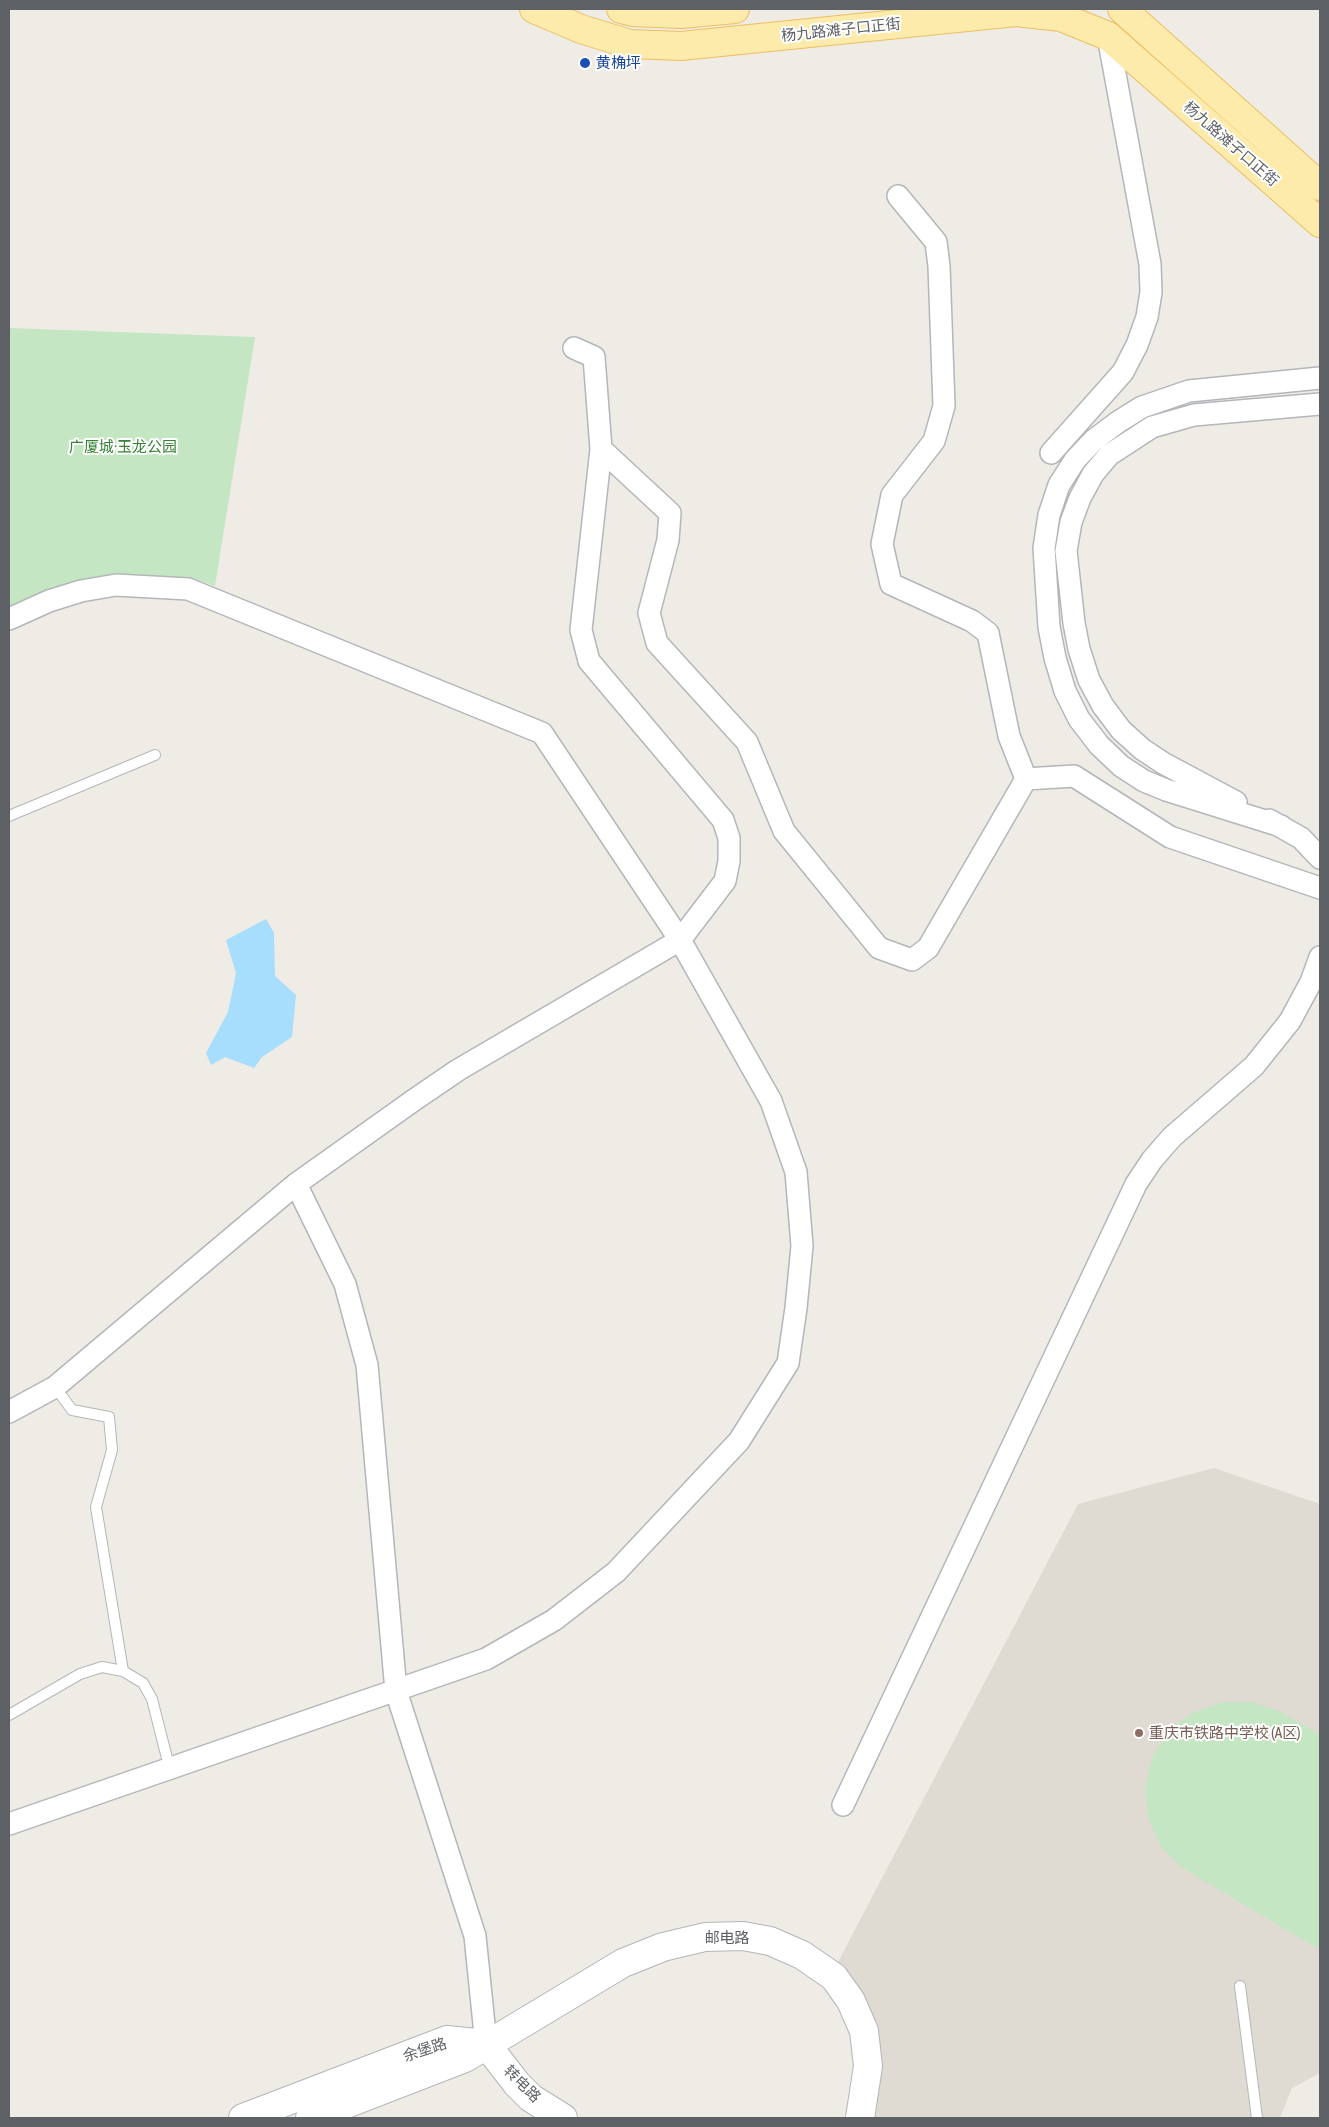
<!DOCTYPE html>
<meta charset="utf-8">
<style>
body{margin:0}
#map{position:relative;width:1329px;height:2127px;overflow:hidden;background:#efece5;font-family:"Asap Condensed",sans-serif}
canvas{display:block}
.frame{position:absolute;inset:0;border:10px solid #5d6165;pointer-events:none}
</style>
<div id="map">
<canvas width="1329" height="2127"></canvas>
<div class="frame"></div>
</div>
<script>
const g = document.querySelector('canvas').getContext('2d');
g.lineJoin = 'round';
function fillPath(path, color) { g.fillStyle = color; g.fill(path, 'evenodd'); }
const toPath = rows => new Path2D(rows.map(r => 'M' + r).join(''));
function trace(path, color, width, dash) { g.strokeStyle = color; g.lineWidth = width; g.lineCap = dash ? 'butt' : 'round'; g.setLineDash(dash || []); g.stroke(path); }
function write(font, color, halo, rows, align = 'center') {
  g.font = font + ' "Asap Condensed","Noto Sans SC",sans-serif'; g.lineWidth = 4; g.setLineDash([]); g.textBaseline = 'middle'; g.strokeStyle = halo; g.fillStyle = color; for (const [text, x, y, turn = 0] of rows) {
    g.save(); g.translate(x, y); g.rotate((+turn || 0) * Math.PI / 180); g.textAlign = isNaN(turn) ? turn : align; if (halo) g.strokeText(text, 0, 0); g.fillText(text, 0, 0); g.restore();
  }
}
fillPath(toPath([
 [1214,1468,1320,1504,1320,2073,1292,2088,1280,2118,873,2118,861,1994,838,1962,1078,1504]
]), '#dfdbd3');
fillPath(toPath([
 [9,328,255,337,215,586,195,579,119,574,78,581,9,608],
 [1223,1702,1253,1702,1281,1712,1320,1735,1320,1950,1184,1869,1161,1847,1148,1818,1145,1786,1153,1755,1170,1730,1194,1712]
]), '#c5e6c2');
fillPath(toPath([
 [266,919,274,933,275,976,296,995,292,1037,262,1057,254,1068,225,1057,211,1065,206,1053,228,1012,236,973,226,940]
]), '#a7ddfd');
const lane = toPath([
 [9,816,155,755],
 [55,1387,72,1410,109,1417,112,1450,96,1507,123,1671],
 [9,1715,80,1674,102,1667,123,1671,143,1683,152,1699,170,1770],
 [1240,1986,1257,2118]
]);
const street = toPath([
 [898,196,936,242,939,266,944,406,934,441,892,495,882,544,891,584,972,621,988,633,1009,736,1026,779],
 [601,449,670,513,668,540,649,613,657,643,747,742,784,831,879,948,912,960,928,948,1026,779],
 [1051,453,1123,372,1137,345,1147,317,1151,292,1150,264,1108,36],
 [9,619,49,601,81,591,116,585,188,589,542,733,680,940,771,1101,796,1172,802,1246,796,1308,788,1363,739,1441,616,1572,554,1620,486,1659,9,1824],
 [1026,779,1074,776,1170,837,1320,888],
 [1236,802,1163,763,1142,749,1121,730,1103,706,1089,680,1079,649,1074,623,1066,551,1071,522,1080,498,1093,474,1109,455,1152,427,1194,415,1320,404],
 [1269,820,1301,838,1320,858],
 [1281,826,1166,790,1144,781,1121,766,1099,745,1079,719,1065,691,1055,658,1049,627,1044,548,1049,515,1059,485,1075,460,1094,440,1118,422,1142,407,1189,391,1320,378],
 [296,1184,345,1284,367,1365,396,1691,475,1936,486,2044],
 [9,1412,55,1387,296,1184,414,1100,458,1070,680,940,725,881,729,861,729,838,723,820,589,661,581,630,601,449,594,357,574,348],
 [843,1805,1136,1184,1152,1160,1172,1137,1254,1066,1290,1021,1311,982,1320,957]
]);
const secondary = toPath([
 [486,2044,517,2084,531,2098,563,2118],
 [243,2118,447,2040,486,2044],
 [310,2118,465,2058,623,1963,663,1947,705,1937,743,1936,770,1941,802,1955,834,1977,851,2001,864,2031,868,2066,860,2118]
]);
const primary = toPath([
 [534,9,581,29,630,44,681,46,1016,12,1061,17,1108,36,1320,223],
 [621,9,633,12,681,14,735,9],
 [1122,9,1320,186]
]);
trace(lane, '#b3b6ba', 12);
trace(street, '#b3b6ba', 24);
trace(secondary, '#b2b5ba', 30);
trace(primary, '#eebd5f', 30);
trace(lane, '#fff', 10);
trace(street, '#fff', 21);
trace(secondary, '#fff', 28);
trace(primary, '#fdebac', 28);
for (const [x, y, r, color] of [
 [585,63,6,"#1a4fb4"],
 [1139,1733,5,"#8d6e63"]
]) { const dot = new Path2D(); dot.arc(x, y, r, 0, 2 * Math.PI); g.fillStyle = color; g.fill(dot); trace(dot, '#fff', 2); }
write('15px', '#5d6165', '#fff', [
 ["杨九路滩子口正街",841,30,-6],
 ["杨九路滩子口正街",1231,144,41],
 ["邮电路",727,1938],
 ["余堡路",425,2050,-18],
 ["转电路",522,2084,45]
]);
write('15px', '#164399', '#fff', [
 ["黄桷坪",596,63]
], 'left');
write('15px', '#388237', '#fff', [
 ["广厦城·玉龙公园",123,447]
]);
write('15px', '#785e54', '#fff', [
 ["重庆市铁路中学校 (A区)",1149,1733]
], 'left');
</script>
